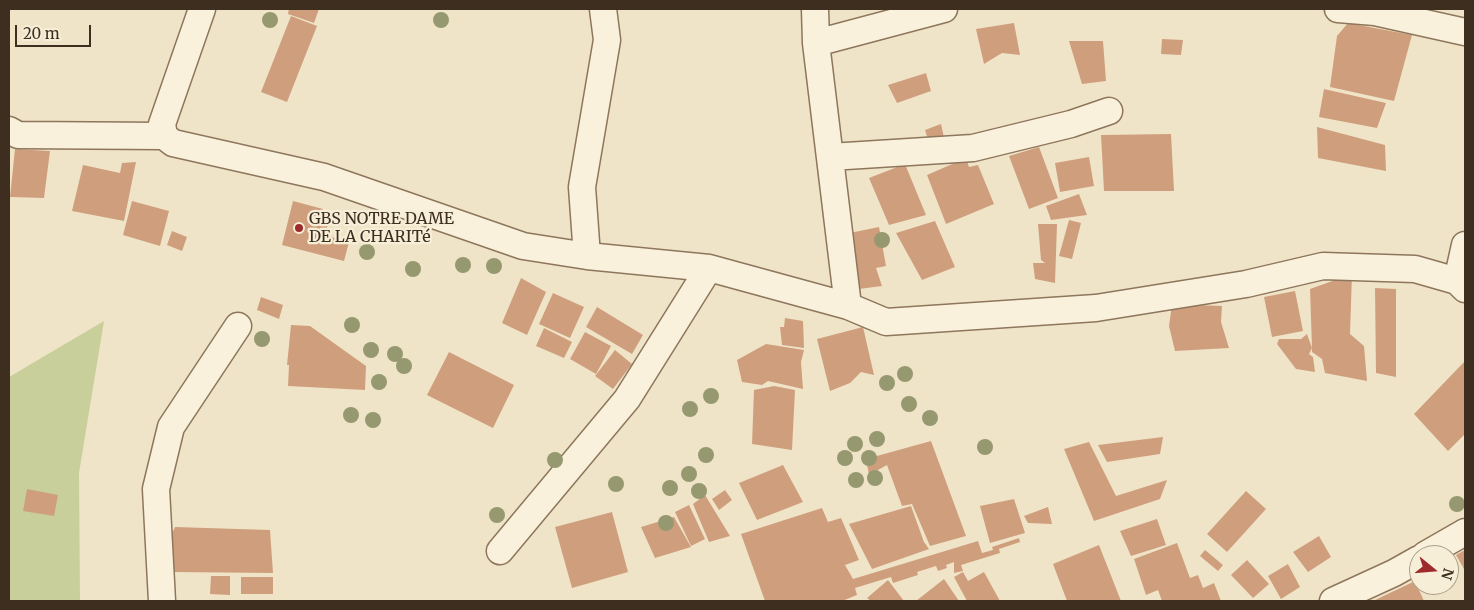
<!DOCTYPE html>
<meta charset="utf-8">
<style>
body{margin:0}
#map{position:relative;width:1474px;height:610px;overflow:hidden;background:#f0e4c8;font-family:Merriweather,serif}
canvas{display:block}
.frame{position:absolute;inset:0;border:10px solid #3d2e20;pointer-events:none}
.north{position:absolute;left:1409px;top:545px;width:50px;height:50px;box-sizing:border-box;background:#f7eed8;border:1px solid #ada18e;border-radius:50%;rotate:107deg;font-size:14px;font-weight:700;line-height:20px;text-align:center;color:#3d2e20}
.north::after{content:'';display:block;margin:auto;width:18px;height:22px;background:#9e2a2b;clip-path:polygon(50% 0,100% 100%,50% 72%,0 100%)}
.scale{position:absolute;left:15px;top:25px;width:76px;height:22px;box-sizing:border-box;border:2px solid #3d2e20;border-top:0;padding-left:6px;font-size:15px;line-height:18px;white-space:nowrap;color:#3d2e20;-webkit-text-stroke:4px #f7eed8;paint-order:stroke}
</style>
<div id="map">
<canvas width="1474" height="610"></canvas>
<div class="frame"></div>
<div class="north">N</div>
<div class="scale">20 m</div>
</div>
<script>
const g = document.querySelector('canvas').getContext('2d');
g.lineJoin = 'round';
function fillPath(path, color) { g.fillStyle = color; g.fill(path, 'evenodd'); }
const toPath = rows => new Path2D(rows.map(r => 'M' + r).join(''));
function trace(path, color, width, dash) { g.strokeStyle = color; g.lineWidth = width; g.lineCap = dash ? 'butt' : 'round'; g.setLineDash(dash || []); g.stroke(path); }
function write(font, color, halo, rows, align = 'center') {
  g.font = font + ' Merriweather,serif'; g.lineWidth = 4.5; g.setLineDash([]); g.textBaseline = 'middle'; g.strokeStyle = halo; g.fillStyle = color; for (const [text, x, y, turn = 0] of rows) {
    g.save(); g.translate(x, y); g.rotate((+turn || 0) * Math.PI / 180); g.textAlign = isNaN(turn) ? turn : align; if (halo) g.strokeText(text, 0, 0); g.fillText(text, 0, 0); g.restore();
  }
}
fillPath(toPath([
 [104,321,79,473,80,601,9,601,9,377]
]), '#c9cf9b');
fillPath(toPath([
 [289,9,319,9,314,23,288,14],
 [291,16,317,26,287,102,261,92],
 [1014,23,1020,55,1002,53,984,64,976,29],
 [1348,23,1412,35,1394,101,1330,87,1337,36],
 [1162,39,1183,40,1181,55,1161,54],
 [1069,41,1103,41,1106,81,1082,84],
 [926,73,931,91,897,103,888,85],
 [1324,89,1386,103,1377,128,1319,117],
 [941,124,945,142,930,146,925,130],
 [1317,127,1385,145,1386,171,1318,158],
 [1171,134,1174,191,1104,191,1101,135],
 [1039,147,1058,198,1029,209,1009,156],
 [15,149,50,151,44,198,10,197],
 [1089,157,1094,186,1060,192,1055,163],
 [966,158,969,167,978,165,994,204,946,224,927,175],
 [136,162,124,221,72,211,83,165,120,173,122,163],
 [905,164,926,215,889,225,869,178],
 [1079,194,1087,215,1051,220,1046,206],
 [132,201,169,211,160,246,123,235],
 [293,201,323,209,320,221,328,224,325,235,349,242,344,261,282,245],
 [1069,220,1081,223,1072,259,1059,256],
 [935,221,955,267,922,280,896,233],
 [1038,224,1057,224,1055,283,1035,279,1033,263,1045,263,1041,260],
 [879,227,886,266,876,268,882,286,851,290,840,235],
 [172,231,187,237,182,251,167,245],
 [1352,274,1350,334,1364,346,1367,381,1325,373,1322,359,1312,352,1312,348,1309,354,1313,357,1315,372,1296,369,1277,344,1279,339,1301,339,1307,334,1312,348,1310,289],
 [521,278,546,292,527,335,502,323],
 [1375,288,1396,289,1396,377,1376,373],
 [1295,291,1303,331,1272,337,1264,297],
 [553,293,584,307,570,338,539,324],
 [261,297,283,305,279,319,257,310],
 [1172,304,1222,306,1221,322,1229,348,1175,351,1169,326],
 [597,307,643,335,632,354,586,327],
 [785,318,803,321,804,348,782,345,780,327,784,327],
 [291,325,310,326,366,366,365,390,288,386,289,365,287,365],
 [863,327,874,375,861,372,850,383,830,391,817,339],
 [544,328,572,342,564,358,536,346],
 [585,332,611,346,596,374,570,359],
 [766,344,804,350,801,362,803,389,768,381,762,385,742,382,737,360],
 [615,350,632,364,613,389,595,376],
 [449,352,514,385,493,428,427,395],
 [1465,361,1465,434,1448,451,1414,414],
 [774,386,795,390,792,450,752,444,754,390],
 [1163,437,1160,454,1107,462,1098,445],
 [931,441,966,536,930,546,912,504,902,506,887,465,869,475,866,459],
 [1089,442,1116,496,1167,480,1160,499,1094,521,1064,449],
 [783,465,803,502,757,520,739,483],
 [27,489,58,495,54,516,23,511],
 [725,490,732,500,719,510,712,499],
 [1246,491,1266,509,1227,552,1207,534],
 [705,495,730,536,709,542,693,504],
 [1014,499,1025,533,990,543,980,506],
 [689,505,705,539,691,546,675,512],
 [911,506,924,542,929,549,872,569,849,524],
 [1048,507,1052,524,1028,523,1024,516],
 [822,508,828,522,841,518,859,560,845,565,853,579,978,541,982,553,993,550,992,547,1019,538,1020,542,999,549,1000,553,961,565,963,571,954,573,954,562,946,565,947,568,938,571,936,566,917,572,918,575,893,583,891,577,855,588,857,595,842,601,765,601,741,534],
 [612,512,628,572,572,588,555,527],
 [674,517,691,547,655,558,641,527],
 [1157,519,1166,545,1131,556,1120,531],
 [175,527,270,530,273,573,173,572,166,547],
 [1319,536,1331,557,1308,572,1293,552],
 [1177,543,1190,578,1198,575,1203,588,1214,583,1221,601,1162,601,1158,590,1146,595,1134,559],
 [1099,545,1121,601,1067,601,1053,564],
 [1205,550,1223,565,1218,571,1200,556],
 [1465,550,1465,568,1464,569,1456,555],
 [1247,560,1269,584,1253,598,1231,575],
 [1288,564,1300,587,1281,599,1268,576],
 [963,572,968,581,984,572,1000,601,967,601,954,577],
 [211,576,230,576,230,595,210,594],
 [241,577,273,577,273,594,241,594],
 [944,579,959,601,916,601],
 [888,580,904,601,871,601,867,598],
 [1415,581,1424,601,1373,601]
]), '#cf9f7d');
const minor = toPath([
 [815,9,816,43,848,306],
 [1338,9,1375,12,1465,32],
 [816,43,944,9],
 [9,130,18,135,164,136,173,143,324,177,523,246,587,256,709,268,848,306,886,322,1096,308,1246,284,1323,266,1415,269,1457,281,1465,289],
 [164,136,162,124,202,9],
 [830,157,973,148,1071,124,1109,111],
 [587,256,582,187,607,40,603,9],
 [1457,281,1465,245],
 [500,551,627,399,709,268],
 [1425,555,1465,532],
 [162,601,156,489,171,427,238,326],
 [1333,601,1394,573,1419,559]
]);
trace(minor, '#8d765c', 29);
trace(minor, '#faf1dc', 26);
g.fillStyle = '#96986f';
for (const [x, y] of [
 [270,20],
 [441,20],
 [882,240],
 [367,252],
 [463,265],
 [494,266],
 [413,269],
 [352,325],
 [262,339],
 [371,350],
 [395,354],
 [404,366],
 [905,374],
 [379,382],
 [887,383],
 [711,396],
 [909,404],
 [690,409],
 [351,415],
 [930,418],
 [373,420],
 [877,439],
 [855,444],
 [985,447],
 [706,455],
 [845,458],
 [869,458],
 [555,460],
 [689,474],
 [875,478],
 [856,480],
 [616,484],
 [670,488],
 [699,491],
 [1457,504],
 [497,515],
 [666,523]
]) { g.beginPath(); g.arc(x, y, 8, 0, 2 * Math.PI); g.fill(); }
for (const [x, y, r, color] of [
 [299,228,5,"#9e2a2b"]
]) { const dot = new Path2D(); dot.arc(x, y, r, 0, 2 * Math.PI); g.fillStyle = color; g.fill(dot); trace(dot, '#f7eed8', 2); }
write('16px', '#3d2e20', '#f7eed8', [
 ["GBS NOTRE DAME",309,219],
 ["DE LA CHARITé",309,237]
], 'left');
</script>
